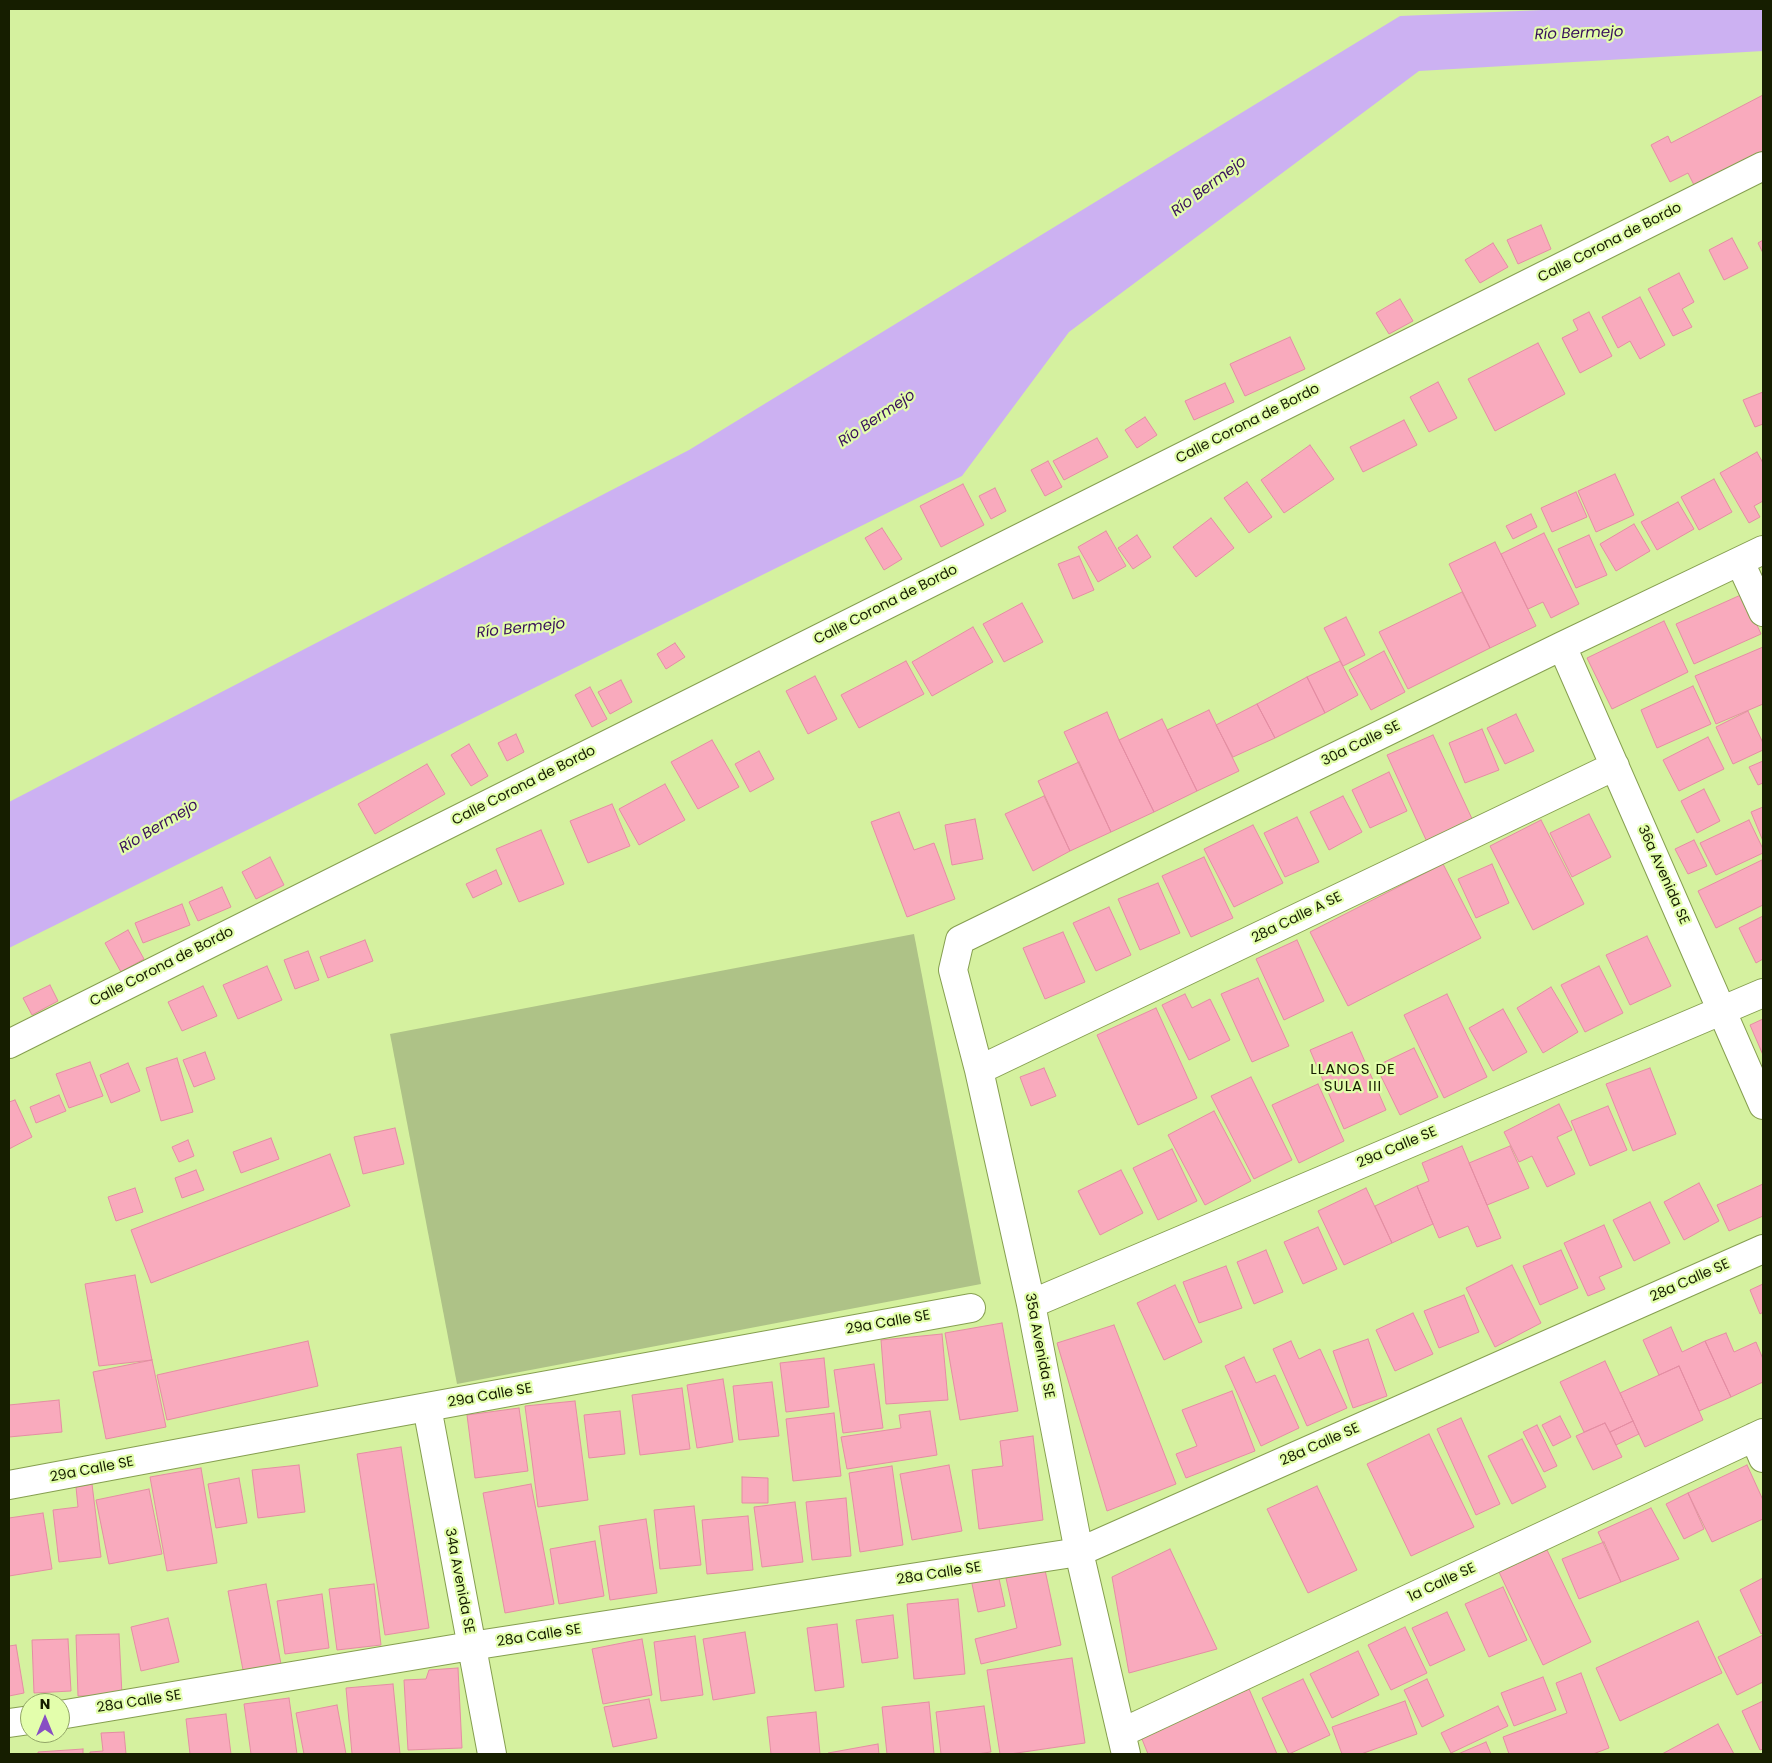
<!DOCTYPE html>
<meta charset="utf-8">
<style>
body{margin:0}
#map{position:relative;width:1772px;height:1763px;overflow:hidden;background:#d5f19f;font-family:Poppins,sans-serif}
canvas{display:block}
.frame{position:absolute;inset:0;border:10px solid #161e00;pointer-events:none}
.north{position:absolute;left:20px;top:1693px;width:50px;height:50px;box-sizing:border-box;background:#e3feac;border:1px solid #91a467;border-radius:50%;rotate:0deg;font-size:14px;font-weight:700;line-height:20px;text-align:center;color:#161e00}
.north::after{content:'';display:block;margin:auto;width:18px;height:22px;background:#884ec4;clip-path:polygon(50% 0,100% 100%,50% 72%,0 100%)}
</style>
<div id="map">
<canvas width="1772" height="1763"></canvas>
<div class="frame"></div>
<div class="north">N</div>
</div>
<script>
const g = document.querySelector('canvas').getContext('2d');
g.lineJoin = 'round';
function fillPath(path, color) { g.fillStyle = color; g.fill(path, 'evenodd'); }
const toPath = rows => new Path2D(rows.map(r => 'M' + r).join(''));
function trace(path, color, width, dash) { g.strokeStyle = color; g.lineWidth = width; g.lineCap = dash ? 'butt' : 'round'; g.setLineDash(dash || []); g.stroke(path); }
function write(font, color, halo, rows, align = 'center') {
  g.font = font + ' Poppins,sans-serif'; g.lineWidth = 4.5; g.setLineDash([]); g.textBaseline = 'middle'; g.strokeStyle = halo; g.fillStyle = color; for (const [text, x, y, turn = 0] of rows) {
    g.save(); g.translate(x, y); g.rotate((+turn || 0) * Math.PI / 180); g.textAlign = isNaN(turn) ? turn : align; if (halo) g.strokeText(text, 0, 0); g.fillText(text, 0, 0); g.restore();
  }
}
fillPath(toPath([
 [914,934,981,1284,457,1384,390,1034]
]), '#aec287');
fillPath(toPath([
 [1566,9,1763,9,1763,51,1419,71,1069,332,962,476,9,948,9,802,689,450,1400,16]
]), '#ccb1f2');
const building = toPath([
 [1763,95,1763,154,1696,189,1688,173,1670,182,1651,145,1668,136,1671,143,1763,95],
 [1541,225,1551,249,1518,264,1507,240,1541,225],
 [1732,238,1748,268,1724,280,1709,250,1732,238],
 [1763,240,1763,253,1758,243,1763,240],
 [1493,243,1508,267,1480,283,1465,260,1493,243],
 [1679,273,1694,302,1682,309,1692,327,1673,336,1648,289,1679,273],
 [1640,297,1665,345,1640,359,1630,341,1618,348,1602,317,1640,297],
 [1400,299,1413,321,1389,334,1376,313,1400,299],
 [1589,312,1612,356,1580,373,1562,338,1578,330,1573,320,1589,312],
 [1290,337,1305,369,1245,396,1230,364,1290,337],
 [1538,343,1565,394,1495,431,1468,379,1538,343],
 [1438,382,1457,418,1429,432,1410,397,1438,382],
 [1225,383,1234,402,1194,420,1185,401,1225,383],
 [1763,392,1763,424,1755,427,1743,400,1763,392],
 [1145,417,1157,435,1137,448,1125,430,1145,417],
 [1404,420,1417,445,1363,472,1350,447,1404,420],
 [1097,438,1108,457,1064,480,1053,461,1097,438],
 [1310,445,1334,479,1284,513,1261,480,1310,445],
 [1757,452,1763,463,1763,501,1754,506,1760,517,1749,523,1720,473,1757,452],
 [1048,461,1062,487,1045,496,1031,470,1048,461],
 [1615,474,1634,515,1596,532,1578,491,1615,474],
 [1714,479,1732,512,1699,530,1681,497,1714,479],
 [1247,482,1272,517,1249,533,1224,498,1247,482],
 [963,484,984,525,941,547,920,506,963,484],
 [995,488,1006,511,991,519,979,496,995,488],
 [1576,492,1587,517,1552,532,1541,508,1576,492],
 [1678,502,1694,529,1657,550,1641,522,1678,502],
 [1531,514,1537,527,1513,539,1506,526,1531,514],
 [1211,518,1234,548,1196,577,1173,547,1211,518],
 [1634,524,1650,551,1616,571,1600,544,1634,524],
 [882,528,902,559,884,570,865,538,882,528],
 [1106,531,1126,566,1098,582,1078,547,1106,531],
 [1544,533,1579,604,1551,618,1543,602,1528,609,1501,554,1544,533],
 [1137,535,1151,557,1133,569,1118,548,1137,535],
 [1589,535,1607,575,1576,588,1558,549,1589,535],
 [1495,542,1536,626,1490,648,1449,564,1495,542],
 [1079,556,1094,590,1073,599,1058,564,1079,556],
 [1462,592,1490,648,1408,689,1379,632,1462,592],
 [1743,594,1761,634,1694,664,1676,624,1743,594],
 [1022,603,1043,642,1004,662,983,624,1022,603],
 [1346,617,1365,655,1343,666,1324,628,1346,617],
 [1664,621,1688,672,1612,709,1587,658,1664,621],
 [973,627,993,662,932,696,912,662,973,627],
 [675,643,685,657,666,669,657,654,675,643],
 [1763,647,1763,704,1716,724,1695,676,1763,647],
 [1384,651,1405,692,1371,710,1349,670,1384,651],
 [906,661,924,694,859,728,841,695,906,661],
 [1340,661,1358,695,1325,713,1307,677,1340,661],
 [815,676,837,719,808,734,786,691,815,676],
 [1307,677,1325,713,1275,738,1257,704,1307,677],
 [621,680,632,702,610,714,598,692,621,680],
 [1693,686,1711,724,1657,748,1641,710,1693,686],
 [590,687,607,719,592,727,575,695,590,687],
 [1257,704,1275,738,1233,757,1216,725,1257,704],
 [1209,710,1239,771,1197,791,1167,730,1209,710],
 [1748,711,1763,743,1763,750,1733,764,1716,727,1748,711],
 [1107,712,1119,740,1154,812,1111,832,1064,732,1107,712],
 [1516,714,1534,751,1505,764,1487,728,1516,714],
 [1162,719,1197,791,1154,812,1119,740,1162,719],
 [1482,729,1499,770,1465,783,1449,743,1482,729],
 [516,734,524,752,507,761,498,743,516,734],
 [1433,735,1474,823,1428,844,1387,755,1433,735],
 [1708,737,1724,769,1679,791,1663,760,1708,737],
 [712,740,739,787,698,809,671,762,712,740],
 [469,744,488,776,471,786,451,755,469,744],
 [759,751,774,779,750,792,735,764,759,751],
 [1763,761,1763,783,1758,785,1749,767,1763,761],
 [1079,762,1111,832,1070,851,1038,781,1079,762],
 [427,764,445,794,375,834,358,804,427,764],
 [1389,772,1407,811,1370,828,1352,790,1389,772],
 [665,784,685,820,639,845,619,809,665,784],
 [1704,789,1720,821,1697,833,1681,801,1704,789],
 [1044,796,1070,851,1033,871,1005,814,1044,796],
 [1343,796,1362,832,1329,850,1310,812,1343,796],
 [612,804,630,846,588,863,570,821,612,804],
 [1763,807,1763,841,1751,812,1763,807],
 [899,812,914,850,934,843,955,899,907,917,871,822,899,812],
 [1589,814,1611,857,1572,877,1550,833,1589,814],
 [1297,817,1319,862,1285,877,1264,833,1297,817],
 [975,819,983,859,952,865,945,825,975,819],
 [1541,820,1584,904,1533,930,1490,846,1541,820],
 [1749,820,1763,849,1763,853,1716,875,1700,843,1749,820],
 [1253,825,1283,883,1234,907,1204,849,1253,825],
 [541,830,564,884,519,902,496,849,541,830],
 [1694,840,1707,866,1688,874,1675,849,1694,840],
 [270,857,284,885,256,899,242,872,270,857],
 [1204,857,1233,918,1191,937,1162,876,1204,857],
 [1762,860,1763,905,1716,928,1698,891,1762,860],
 [1443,864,1481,938,1348,1006,1310,932,1443,864],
 [1492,864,1509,903,1476,918,1458,879,1492,864],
 [496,870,502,884,473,898,466,884,496,870],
 [1158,883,1180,933,1140,950,1118,899,1158,883],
 [222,887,231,907,198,921,189,902,222,887],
 [182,904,190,925,143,943,135,923,182,904],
 [1109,907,1131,955,1096,971,1073,923,1109,907],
 [1763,916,1763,959,1756,963,1739,928,1763,916],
 [128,930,144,959,121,972,105,943,128,930],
 [1063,932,1085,982,1045,999,1023,948,1063,932],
 [1647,936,1671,986,1630,1005,1606,955,1647,936],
 [365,940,373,961,328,978,320,957,365,940],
 [1297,940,1324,1001,1284,1020,1256,959,1297,940],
 [308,951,319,980,295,989,284,960,308,951],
 [267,966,282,1000,238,1019,223,985,267,966],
 [1599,966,1623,1013,1585,1032,1561,985,1599,966],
 [1258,978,1289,1046,1252,1062,1221,994,1258,978],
 [50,985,58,1001,32,1015,23,998,50,985],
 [203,986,217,1016,182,1031,168,1002,203,986],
 [1551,987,1578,1032,1543,1053,1517,1008,1551,987],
 [1185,994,1192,1008,1210,999,1230,1040,1189,1060,1162,1005,1185,994],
 [1447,994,1487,1077,1444,1098,1404,1015,1447,994],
 [1156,1008,1197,1098,1138,1125,1097,1035,1156,1008],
 [1503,1009,1527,1052,1493,1071,1469,1028,1503,1009],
 [1763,1019,1763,1055,1750,1025,1763,1019],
 [1352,1032,1386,1110,1344,1129,1310,1050,1352,1032],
 [1414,1048,1438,1097,1400,1115,1376,1066,1414,1048],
 [205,1052,215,1079,194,1087,183,1060,205,1052],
 [177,1058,193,1112,161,1121,146,1068,177,1058],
 [90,1062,103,1096,69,1108,56,1074,90,1062],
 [128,1063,140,1091,111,1103,100,1075,128,1063],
 [1044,1068,1056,1096,1031,1106,1020,1077,1044,1068],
 [1650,1068,1676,1134,1633,1151,1606,1084,1650,1068],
 [1251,1077,1292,1160,1254,1179,1211,1096,1251,1077],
 [1318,1084,1344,1141,1299,1163,1272,1105,1318,1084],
 [59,1095,66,1111,36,1123,30,1107,59,1095],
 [15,1100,32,1137,9,1149,9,1102,15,1100],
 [1559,1104,1572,1130,1557,1137,1575,1174,1547,1187,1532,1156,1519,1162,1504,1132,1559,1104],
 [1608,1106,1627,1150,1590,1166,1571,1121,1608,1106],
 [1214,1111,1251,1181,1205,1205,1168,1135,1214,1111],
 [395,1128,404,1164,363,1174,354,1137,395,1128],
 [271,1138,279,1159,241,1173,233,1152,271,1138],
 [188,1140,194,1156,179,1162,172,1147,188,1140],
 [1462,1146,1501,1238,1477,1247,1468,1226,1439,1238,1417,1186,1429,1181,1422,1163,1462,1146],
 [1510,1146,1529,1188,1487,1205,1469,1163,1510,1146],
 [1172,1149,1197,1201,1158,1220,1133,1168,1172,1149],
 [330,1154,350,1206,151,1283,131,1230,330,1154],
 [196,1170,204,1190,182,1198,175,1178,196,1170],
 [1121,1170,1143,1213,1100,1235,1078,1191,1121,1170],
 [1699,1183,1719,1221,1684,1240,1664,1202,1699,1183],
 [1763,1184,1763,1216,1729,1231,1717,1205,1763,1184],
 [1417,1186,1433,1224,1392,1243,1375,1206,1417,1186],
 [135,1188,143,1212,116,1221,108,1197,135,1188],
 [1366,1188,1392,1243,1344,1265,1318,1211,1366,1188],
 [1650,1202,1670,1243,1634,1261,1613,1220,1650,1202],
 [1604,1225,1622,1267,1599,1277,1605,1289,1588,1296,1564,1243,1604,1225],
 [1318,1227,1337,1269,1303,1284,1284,1242,1318,1227],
 [1266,1250,1283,1292,1254,1304,1237,1262,1266,1250],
 [1561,1250,1578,1288,1540,1305,1523,1266,1561,1250],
 [1512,1265,1541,1323,1495,1347,1466,1288,1512,1265],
 [1226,1266,1242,1308,1199,1323,1183,1282,1226,1266],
 [135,1275,152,1360,99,1366,85,1284,135,1275],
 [1763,1284,1763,1312,1760,1314,1750,1290,1763,1284],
 [1175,1285,1202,1342,1164,1360,1137,1303,1175,1285],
 [1464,1295,1479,1332,1439,1348,1424,1311,1464,1295],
 [1413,1313,1433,1354,1395,1371,1376,1330,1413,1313],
 [1002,1323,1018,1411,960,1420,945,1333,1002,1323],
 [1114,1325,1176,1484,1107,1511,1057,1343,1114,1325],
 [1671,1327,1682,1352,1705,1341,1731,1397,1699,1411,1679,1366,1659,1375,1643,1340,1671,1327],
 [1726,1333,1734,1352,1756,1342,1763,1359,1763,1382,1731,1397,1705,1341,1726,1333],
 [942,1334,948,1400,886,1404,881,1340,942,1334],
 [1368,1339,1387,1396,1353,1408,1333,1351,1368,1339],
 [308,1341,318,1386,167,1420,157,1375,308,1341],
 [1291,1341,1299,1359,1320,1349,1347,1408,1307,1426,1273,1349,1291,1341],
 [1244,1357,1256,1383,1275,1375,1299,1428,1261,1446,1225,1366,1244,1357],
 [824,1358,829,1407,786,1412,780,1363,824,1358],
 [152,1360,166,1427,106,1439,93,1372,152,1360],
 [1605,1361,1633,1421,1610,1432,1605,1423,1584,1432,1560,1382,1605,1361],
 [874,1364,883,1428,843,1433,834,1370,874,1364],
 [1679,1366,1703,1420,1645,1447,1620,1393,1679,1366],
 [723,1379,733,1442,697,1448,687,1385,723,1379],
 [772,1382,779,1436,739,1440,733,1386,772,1382],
 [682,1388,690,1449,640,1455,632,1395,682,1388],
 [1232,1391,1255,1451,1186,1478,1176,1454,1197,1446,1182,1410,1232,1391],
 [59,1400,62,1432,9,1437,9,1405,59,1400],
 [575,1401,588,1500,538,1507,525,1406,575,1401],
 [519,1408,528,1471,475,1478,467,1415,519,1408],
 [620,1411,625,1454,589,1458,584,1415,620,1411],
 [930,1411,937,1455,847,1469,841,1437,901,1428,899,1415,930,1411],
 [834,1413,841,1476,793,1481,786,1419,834,1413],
 [1560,1416,1571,1437,1553,1446,1542,1425,1560,1416],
 [1461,1418,1500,1504,1476,1515,1437,1429,1461,1418],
 [1633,1421,1639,1434,1616,1445,1610,1432,1633,1421],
 [1605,1423,1622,1457,1593,1470,1576,1436,1605,1423],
 [1537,1425,1557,1466,1544,1472,1523,1432,1537,1425],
 [1429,1434,1474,1527,1411,1556,1367,1464,1429,1434],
 [1033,1436,1043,1520,979,1529,972,1470,1003,1466,1000,1441,1033,1436],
 [1522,1439,1546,1487,1512,1504,1488,1456,1522,1439],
 [401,1447,429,1628,385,1635,357,1454,401,1447],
 [299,1465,305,1512,258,1518,252,1470,299,1465],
 [949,1465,962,1531,912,1540,900,1474,949,1465],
 [1747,1465,1763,1500,1763,1519,1712,1542,1688,1493,1747,1465],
 [892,1466,903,1545,860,1552,849,1473,892,1466],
 [201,1468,217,1563,167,1571,150,1477,201,1468],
 [742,1477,768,1478,768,1503,742,1503,742,1477],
 [239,1478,247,1523,216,1528,208,1484,239,1478],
 [92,1484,101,1557,59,1562,53,1510,78,1507,76,1487,92,1484],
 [531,1484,554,1604,505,1613,483,1493,531,1484],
 [1317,1486,1357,1570,1308,1593,1267,1509,1317,1486],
 [149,1489,162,1554,109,1564,96,1500,149,1489],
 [1688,1493,1704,1529,1684,1539,1666,1504,1688,1493],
 [846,1498,851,1556,812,1560,806,1502,846,1498],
 [795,1502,803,1562,762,1567,754,1507,795,1502],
 [694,1506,701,1565,660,1569,654,1510,694,1506],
 [1651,1508,1679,1559,1621,1582,1598,1532,1651,1508],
 [43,1513,52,1569,9,1576,9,1518,43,1513],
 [748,1516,753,1570,707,1574,702,1520,748,1516],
 [646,1519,657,1593,610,1600,599,1526,646,1519],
 [595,1541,604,1596,559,1604,550,1549,595,1541],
 [1604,1542,1621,1582,1579,1599,1562,1559,1604,1542],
 [1170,1549,1217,1649,1129,1673,1112,1577,1170,1549],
 [1547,1550,1591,1642,1543,1665,1499,1572,1547,1550],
 [1045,1570,1061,1645,981,1664,975,1639,1017,1628,1006,1578,1045,1570],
 [998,1574,1005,1606,978,1612,971,1579,998,1574],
 [1763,1578,1763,1632,1761,1634,1740,1590,1763,1578],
 [266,1584,281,1664,243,1670,228,1591,266,1584],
 [374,1584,381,1645,337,1650,329,1589,374,1584],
 [1503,1587,1527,1640,1489,1657,1465,1604,1503,1587],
 [322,1594,329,1648,285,1654,277,1601,322,1594],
 [958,1599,965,1674,914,1679,907,1604,958,1599],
 [1447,1612,1465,1650,1430,1666,1412,1628,1447,1612],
 [893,1615,898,1658,862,1663,856,1620,893,1615],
 [168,1618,179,1662,141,1671,131,1627,168,1618],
 [1698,1621,1722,1673,1620,1721,1596,1668,1698,1621],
 [837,1624,844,1687,815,1691,807,1628,837,1624],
 [1405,1627,1427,1673,1391,1690,1368,1645,1405,1627],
 [745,1632,755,1693,713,1700,703,1639,745,1632],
 [119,1634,122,1695,78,1696,76,1635,119,1634],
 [1763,1635,1763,1682,1737,1695,1718,1657,1763,1635],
 [695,1636,703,1695,661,1701,654,1642,695,1636],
 [68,1639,71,1691,34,1693,32,1640,68,1639],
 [642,1639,652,1695,603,1704,592,1649,642,1639],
 [16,1645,24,1693,9,1696,9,1646,16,1645],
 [1358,1651,1379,1695,1332,1718,1310,1674,1358,1651],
 [1072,1658,1085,1743,1010,1754,1000,1754,987,1670,1072,1658],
 [458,1668,462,1748,408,1750,404,1680,426,1679,429,1670,458,1668],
 [1581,1673,1609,1748,1593,1754,1509,1754,1503,1737,1567,1713,1556,1683,1581,1673],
 [1543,1677,1556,1710,1514,1726,1501,1693,1543,1677],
 [1303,1679,1330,1735,1289,1754,1262,1698,1303,1679],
 [1427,1679,1444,1716,1422,1727,1404,1690,1427,1679],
 [393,1684,400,1754,352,1754,346,1688,393,1684],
 [1249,1689,1277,1754,1148,1754,1140,1734,1249,1689],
 [289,1698,297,1754,251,1754,244,1704,289,1698],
 [649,1699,657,1738,613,1747,604,1707,649,1699],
 [1405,1701,1417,1734,1361,1754,1342,1754,1332,1727,1405,1701],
 [1763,1701,1763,1749,1760,1750,1742,1711,1763,1701],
 [929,1702,934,1754,887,1754,882,1707,929,1702],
 [337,1705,346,1754,304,1754,296,1713,337,1705],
 [984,1706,991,1752,976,1754,941,1754,936,1712,984,1706],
 [1498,1706,1508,1726,1451,1753,1441,1733,1498,1706],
 [816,1712,820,1754,771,1754,767,1717,816,1712],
 [226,1714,231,1754,190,1754,186,1719,226,1714],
 [1718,1724,1734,1754,1662,1754,1718,1724],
 [124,1732,126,1754,90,1754,90,1752,103,1751,101,1733,124,1732],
 [1486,1742,1491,1754,1458,1754,1486,1742],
 [878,1744,879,1754,828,1754,828,1753,878,1744],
 [83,1749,83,1754,38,1754,38,1752,83,1749]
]);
fillPath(building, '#f9aabd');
trace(building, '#e48da3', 1);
const minor = toPath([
 [1740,562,1763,612],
 [1562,646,1763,1105],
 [9,1044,1763,166],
 [979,1070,1615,766],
 [1031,1304,1763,993],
 [427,1407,492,1754],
 [1754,1437,1763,1458],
 [9,1485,372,1417,971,1308],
 [60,1715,471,1646,1079,1552,1763,1249],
 [9,1723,30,1720],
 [1121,1733,1763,1433],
 [1126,1754,1079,1552,1031,1304,979,1070,953,970,960,940,1562,646,1763,550]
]);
trace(minor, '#869f50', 30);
trace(minor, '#fff', 28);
write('14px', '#161e00', '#e3feac', [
 ["Calle Corona de Bordo",1610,243,-27],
 ["Calle Corona de Bordo",1248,424,-27],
 ["Calle Corona de Bordo",886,605,-27],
 ["30a Calle SE",1361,744,-26],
 ["Calle Corona de Bordo",524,786,-27],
 ["36a Avenida SE",1663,875,66],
 ["28a Calle A SE",1297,918,-26],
 ["Calle Corona de Bordo",162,967,-27],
 ["29a Calle SE",1397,1148,-23],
 ["28a Calle SE",1690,1281,-24],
 ["29a Calle SE",888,1323,-10],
 ["35a Avenida SE",1039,1346,79],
 ["29a Calle SE",490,1396,-10],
 ["28a Calle SE",1320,1445,-24],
 ["29a Calle SE",92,1470,-11],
 ["28a Calle SE",939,1574,-9],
 ["34a Avenida SE",459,1581,79],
 ["1a Calle SE",1442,1583,-25],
 ["28a Calle SE",539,1636,-9],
 ["28a Calle SE",139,1702,-9]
]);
write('italic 15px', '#380f5b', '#e3feac', [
 ["Río Bermejo",1579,34,-2],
 ["Río Bermejo",1209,187,-37],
 ["Río Bermejo",877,419,-34],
 ["Río Bermejo",521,629,-6],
 ["Río Bermejo",159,827,-31]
]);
g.letterSpacing = '1px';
write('15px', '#161e00', '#e3feac', [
 ["LLANOS DE",1353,1070],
 ["SULA III",1353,1087]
]);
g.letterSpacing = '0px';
</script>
